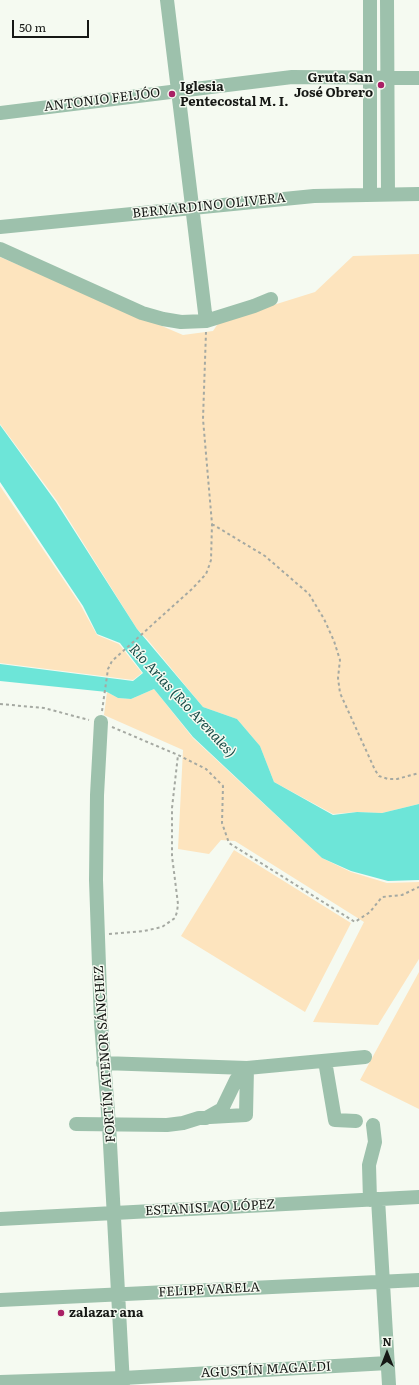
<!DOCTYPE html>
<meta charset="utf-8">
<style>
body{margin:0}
#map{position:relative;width:419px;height:1385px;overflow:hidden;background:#f5faf1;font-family:Literata,serif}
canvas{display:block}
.north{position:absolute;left:367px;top:1333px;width:40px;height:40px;-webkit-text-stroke:3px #f5faf1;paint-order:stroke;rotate:0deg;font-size:11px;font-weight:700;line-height:16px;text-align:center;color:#161815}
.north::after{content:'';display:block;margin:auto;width:14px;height:18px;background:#161815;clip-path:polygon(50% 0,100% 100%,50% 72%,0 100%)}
.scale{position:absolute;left:12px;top:20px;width:77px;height:18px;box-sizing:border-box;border:2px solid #161815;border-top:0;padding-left:5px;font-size:12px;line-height:14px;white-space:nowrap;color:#161815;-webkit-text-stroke:3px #f5faf1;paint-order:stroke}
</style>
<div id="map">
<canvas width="419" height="1385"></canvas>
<div class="north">N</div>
<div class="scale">50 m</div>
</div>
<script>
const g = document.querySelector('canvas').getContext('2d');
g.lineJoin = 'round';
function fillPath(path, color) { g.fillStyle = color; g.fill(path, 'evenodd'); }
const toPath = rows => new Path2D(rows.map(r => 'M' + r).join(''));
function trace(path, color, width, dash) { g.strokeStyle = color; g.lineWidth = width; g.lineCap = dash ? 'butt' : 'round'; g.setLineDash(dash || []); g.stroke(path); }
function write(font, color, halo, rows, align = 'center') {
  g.font = font + ' Literata,serif'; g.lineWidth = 3; g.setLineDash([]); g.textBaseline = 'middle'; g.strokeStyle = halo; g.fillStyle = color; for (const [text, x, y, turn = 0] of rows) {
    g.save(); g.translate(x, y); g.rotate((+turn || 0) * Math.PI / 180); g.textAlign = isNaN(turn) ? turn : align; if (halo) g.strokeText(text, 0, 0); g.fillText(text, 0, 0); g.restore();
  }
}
fillPath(toPath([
 [419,254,419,804,382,813,357,812,333,814,274,782,260,746,237,719,203,707,147,639,137,629,57,501,0,424,0,257,183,335,213,331,219,322,315,292,353,256],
 [0,486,80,604,97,635,119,644,142,673,133,680,0,663],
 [154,689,193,738,322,858,351,872,387,883,419,882,419,959,378,1025,313,1022,364,922,235,841,221,840,209,854,178,849,183,750,104,715,107,692,118,698,131,699],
 [234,850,351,923,305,1012,181,936],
 [419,972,419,1109,360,1080]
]), '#fde4be');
fillPath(toPath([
 [0,425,56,502,137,629,203,707,237,719,260,746,274,782,333,815,357,812,382,813,419,804,419,880,388,881,351,871,322,858,193,737,154,689,131,699,118,698,107,692,0,681,0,664,133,681,143,673,120,643,97,634,83,606,0,482]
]), '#6de5d8');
trace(toPath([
 [212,524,265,556,309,594,324,619,334,641,340,660,338,678,340,693,375,770,379,776,388,779,397,779,419,773],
 [0,704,44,708,89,720],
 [102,711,108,669,112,661,192,589,206,574,209,566,211,560,212,524,203,419,206,332],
 [112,727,178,755,206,769,223,786,222,823,229,843,355,922,370,912,382,897,402,895,419,887],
 [109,934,144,931,162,927,175,918,177,912,178,904,172,856,172,808,178,755]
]), '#a5a9a2', 2, [3, 3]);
trace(toPath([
 [167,0,206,321],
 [387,0,388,194],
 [0,113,292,77,419,78],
 [370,194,370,0],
 [0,227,314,196,419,194],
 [0,249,142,313,163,319,181,322,206,321,254,306,271,299],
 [101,722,97,795,96,880,101,1023,109,1125,123,1385],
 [325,1061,335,1120,356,1121],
 [103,1063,247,1068,246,1115,210,1117],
 [76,1124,167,1125,183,1123,199,1118,206,1118,222,1109,236,1080,247,1068,365,1057],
 [378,1199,389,1385],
 [370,1200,369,1165,375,1142,373,1125],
 [0,1219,419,1197],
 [0,1300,419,1280],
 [0,1382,123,1378,388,1363]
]), '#9dc1ac', 14);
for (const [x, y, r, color] of [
 [381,85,4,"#a92065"],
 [172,94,4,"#a92065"],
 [61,1313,4,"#a92065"]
]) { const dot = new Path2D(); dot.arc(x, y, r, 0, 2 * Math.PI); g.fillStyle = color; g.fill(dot); trace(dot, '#f5faf1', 1.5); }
write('bold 13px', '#161815', '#f5faf1', [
 ["Gruta San",373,78,"right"],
 ["José Obrero",373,93,"right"],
 ["Iglesia",180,87],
 ["Pentecostal M. I.",180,102],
 ["zalazar ana",69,1313]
], 'left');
write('13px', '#161815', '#f5faf1', [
 ["ANTONIO FEIJÓO",102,100,-7],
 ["BERNARDINO OLIVERA",209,206,-6],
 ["FORTÍN ATENOR SÁNCHEZ",105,1054,-94],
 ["ESTANISLAO LÓPEZ",210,1208,-3],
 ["FELIPE VARELA",209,1290,-3],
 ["AGUSTÍN MAGALDI",266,1370,-3]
]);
write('italic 14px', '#164b46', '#f5faf1', [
 ["Río Arias (Río Arenales)",182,701,47]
]);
</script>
